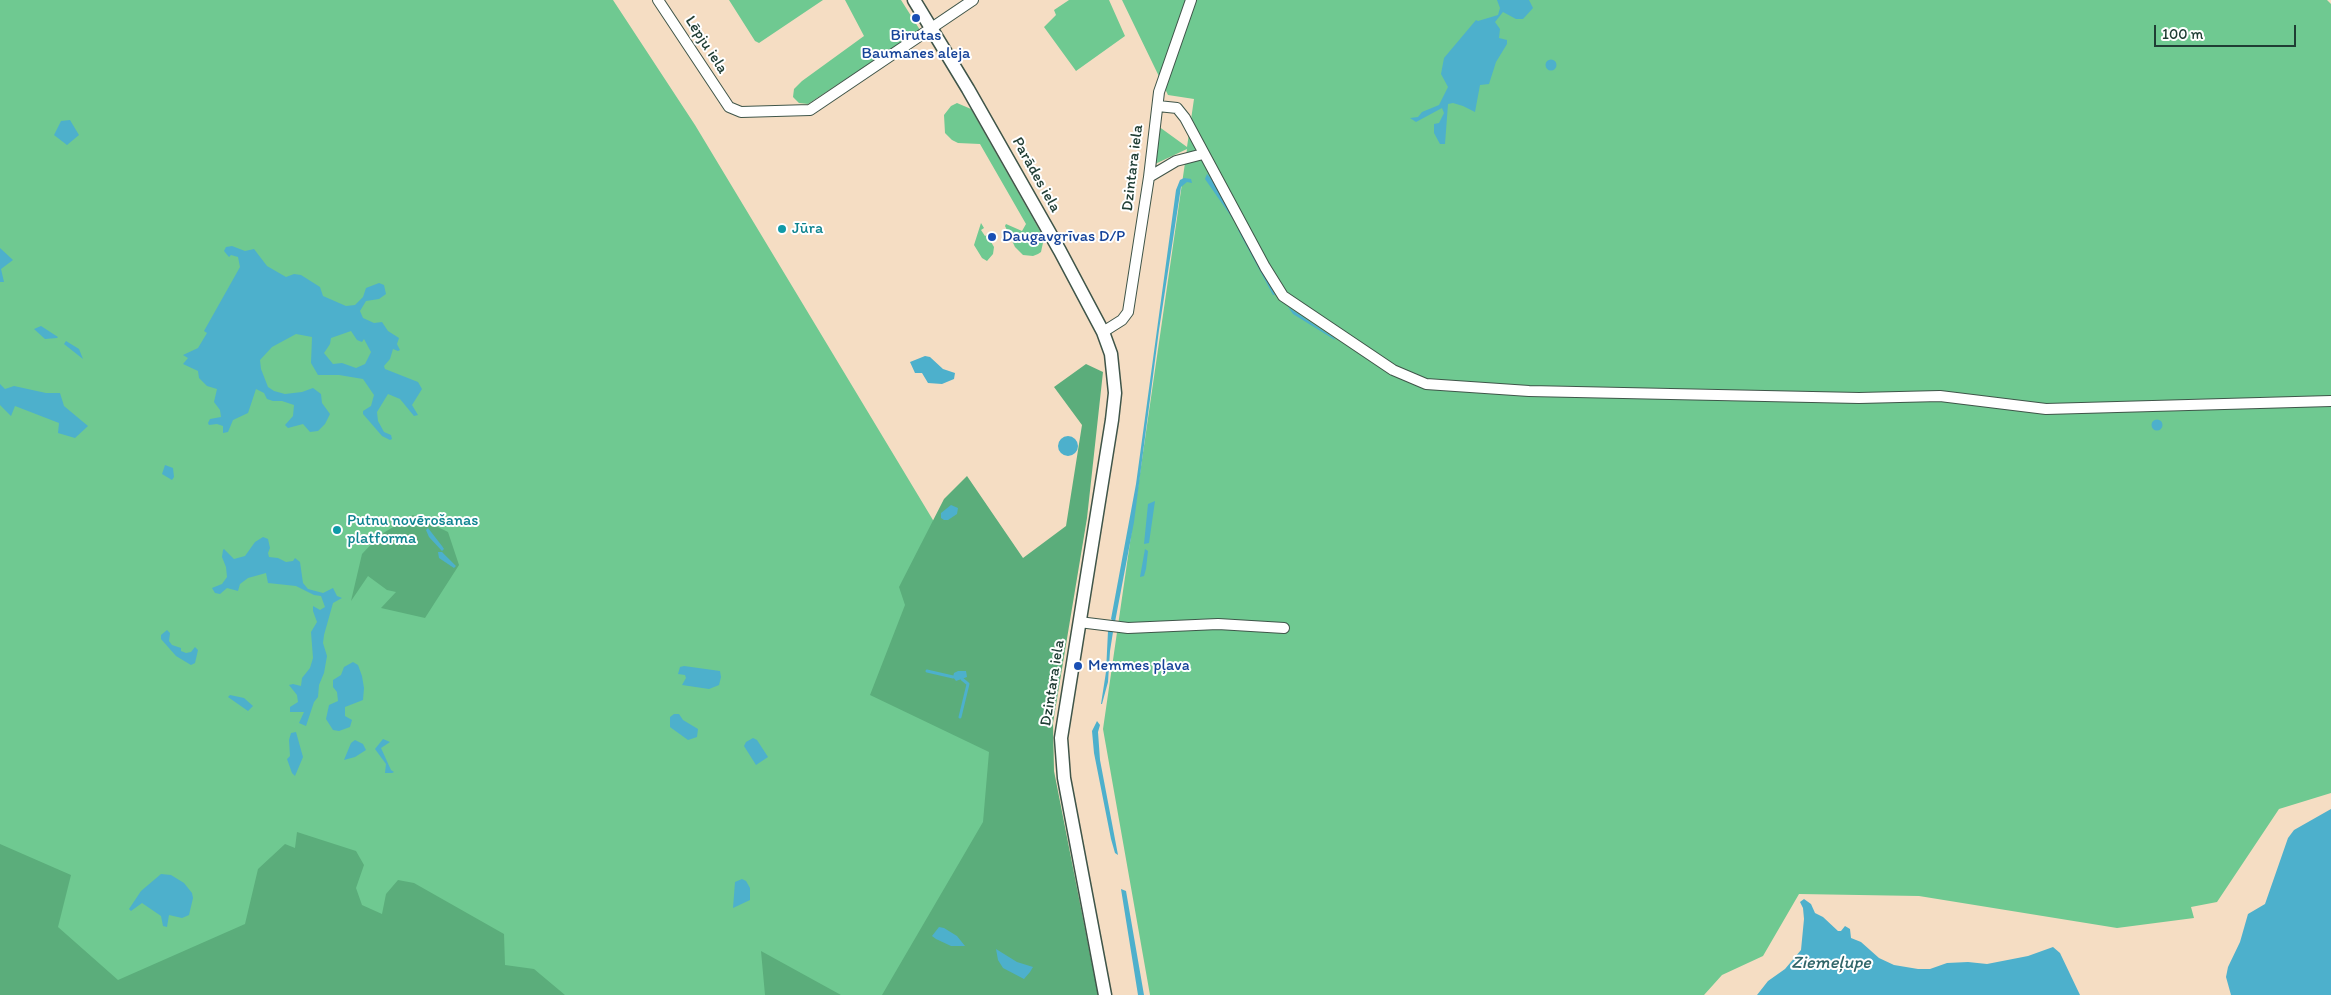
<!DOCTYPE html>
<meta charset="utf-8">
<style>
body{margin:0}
#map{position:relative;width:2331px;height:995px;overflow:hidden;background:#f5ddc3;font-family:Itim,sans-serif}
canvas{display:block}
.scale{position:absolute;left:2154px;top:25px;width:142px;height:22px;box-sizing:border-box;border:2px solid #1f3d34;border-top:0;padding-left:6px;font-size:15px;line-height:18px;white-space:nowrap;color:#1f3d34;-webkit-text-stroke:4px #fff;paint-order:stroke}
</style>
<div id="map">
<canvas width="2331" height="995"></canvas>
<div class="scale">100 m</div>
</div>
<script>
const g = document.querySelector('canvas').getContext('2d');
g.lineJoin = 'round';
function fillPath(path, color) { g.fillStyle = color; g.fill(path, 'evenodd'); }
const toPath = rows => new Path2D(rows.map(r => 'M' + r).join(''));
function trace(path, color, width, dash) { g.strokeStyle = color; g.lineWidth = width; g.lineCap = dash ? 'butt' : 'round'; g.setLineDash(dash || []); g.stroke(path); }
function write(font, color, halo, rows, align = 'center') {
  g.font = font + ' Itim,sans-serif'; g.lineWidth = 4; g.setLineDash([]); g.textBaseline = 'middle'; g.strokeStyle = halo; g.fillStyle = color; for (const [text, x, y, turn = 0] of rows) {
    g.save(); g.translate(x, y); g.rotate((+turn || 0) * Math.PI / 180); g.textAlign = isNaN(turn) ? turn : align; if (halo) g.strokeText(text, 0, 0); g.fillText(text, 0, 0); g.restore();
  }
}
fillPath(toPath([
 [0,0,613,0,695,125,989,613,1087,995,0,995],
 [729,0,823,0,759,43,755,41],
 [845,0,901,0,920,30,808,104,799,103,793,97,794,89,802,81,864,36],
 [1069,0,1109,0,1125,36,1076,71,1044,27,1056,15,1054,10],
 [1122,0,2327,0,2331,4,2331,793,2279,809,2217,902,2191,907,2194,918,2117,928,1919,896,1799,894,1763,956,1722,975,1704,995,1150,995,1103,729,1187,149,1153,165,1158,126,1187,147,1194,99,1168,95],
 [957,103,971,109,1044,238,1041,252,1038,254,1033,256,1023,255,1015,247,1005,226,1006,224,1022,231,1026,224,980,144,958,143,952,140,945,133,944,115,951,106],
 [981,223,984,228,981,230,985,236,987,235,994,247,993,254,987,261,982,258,974,245]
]), '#6fc991');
fillPath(toPath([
 [1086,364,1103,372,1087,518,1053,723,1054,771,1098,995,882,995,983,822,989,752,870,695,905,605,899,587,944,499,967,476,1023,558,1066,526,1082,425,1054,387],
 [413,515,448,532,459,565,425,618,381,608,396,592,387,590,368,576,351,601,362,554,380,535],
 [297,832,356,851,364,865,356,888,362,905,382,914,386,894,398,880,414,883,504,934,505,965,534,969,565,995,0,995,0,844,71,875,58,927,118,980,245,924,258,869,285,844,295,848],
 [761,951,841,995,765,995]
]), '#5bad7b');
fillPath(toPath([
 [1497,0,1529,0,1533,8,1523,19,1516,19,1503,12,1495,22,1500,29,1499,38,1507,40,1507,44,1496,62,1489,84,1480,85,1475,112,1463,106,1453,103,1448,104,1445,144,1440,144,1434,133,1434,124,1439,123,1444,113,1442,108,1416,122,1410,118,1418,117,1422,112,1439,105,1448,87,1441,74,1444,58,1476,20,1478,21,1498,15,1500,8],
 '1545.5 65a5.5 5.5 0 1 1 11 0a5.5 5.5 0 1 1-11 0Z',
 [70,120,79,135,67,145,54,135,61,121],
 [1207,174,1214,181,1235,222,1205,179],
 [1184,178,1191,179,1192,183,1187,182,1181,187,1159,330,1134,522,1115,622,1113,621,1111,619,1136,484,1176,190,1180,180],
 [1238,230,1240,230,1275,295,1273,295],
 [232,246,245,251,254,249,267,266,286,277,294,274,301,275,320,287,323,296,346,306,355,305,363,297,366,288,379,283,384,285,386,294,379,299,366,301,360,311,363,318,374,323,382,322,388,331,399,338,397,344,400,350,398,351,393,349,390,359,384,366,385,369,418,382,422,389,412,405,418,415,414,416,400,399,388,394,377,412,378,421,384,432,391,435,392,439,390,440,382,436,363,414,363,411,371,406,374,395,363,379,339,375,318,375,311,363,312,337,296,334,272,347,260,360,261,369,268,387,274,391,285,394,302,392,313,388,321,394,322,403,330,414,325,424,318,431,310,432,303,424,288,428,285,425,293,416,294,405,282,401,273,401,267,399,264,393,256,389,248,413,233,420,228,432,223,433,223,426,217,424,209,425,208,423,210,419,221,417,220,410,214,402,217,389,207,386,199,378,198,371,183,364,188,358,183,355,198,348,207,333,204,331,240,267,238,257,231,255,229,257,224,251,226,247],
 [351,331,357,340,362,342,364,339,371,352,365,364,356,368,342,363,333,364,324,353,330,344,331,338],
 [0,248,13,260,1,269,4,282,0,282],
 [1288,307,1334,338,1335,340,1293,314],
 [41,326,58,337,57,338,45,339,34,329],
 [66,341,79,349,83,359,64,344],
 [925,356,930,357,943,369,955,373,954,379,942,384,928,383,922,373,915,373,910,362],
 [0,384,5,389,14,386,46,393,60,393,64,406,88,426,75,438,58,433,59,423,15,406,11,416,0,405],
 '2151.5 425a5.5 5.5 0 1 1 11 0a5.5 5.5 0 1 1-11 0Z',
 '1058 446a10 10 0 1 1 20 0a10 10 0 1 1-20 0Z',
 [165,465,173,468,174,477,172,480,162,474],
 [1155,501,1149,543,1144,544,1148,504],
 [951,505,958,508,957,514,948,520,944,520,941,518,941,513],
 [428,528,442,546,444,549,442,551,429,537,426,530],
 [263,537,268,539,270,548,268,553,269,557,278,558,286,562,293,561,295,558,300,562,303,583,308,589,323,593,333,588,337,596,342,598,333,603,324,635,323,643,327,656,324,673,319,685,318,697,314,702,306,726,299,723,304,712,290,712,290,707,298,702,297,695,289,685,293,684,301,686,302,678,310,668,313,658,311,632,317,622,313,611,313,606,320,610,325,607,321,596,314,595,296,586,268,583,266,573,248,578,240,584,238,591,227,588,220,594,215,593,212,588,222,584,227,577,226,567,222,557,223,550,224,549,234,559,245,556,255,542],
 [1145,549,1148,551,1146,569,1144,576,1140,577],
 [438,552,442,552,456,566,454,568,439,558],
 [167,630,170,633,169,641,172,645,181,648,181,651,186,653,191,652,195,647,198,650,195,663,191,665,176,656,161,639,161,635],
 [1112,630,1113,632,1110,651,1108,682,1102,704,1101,704,1106,672,1108,631],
 [353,662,358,665,362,676,364,688,363,700,345,707,345,716,352,720,350,727,339,731,333,730,326,719,329,705,338,701,337,692,333,687,333,680,341,675,344,667],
 [684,666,720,671,721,677,719,685,709,689,682,685,686,678,685,675,678,674,680,667],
 [958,671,966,671,967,677,956,681,953,677,954,673],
 [230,695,244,698,253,706,248,711,228,697],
 [674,714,679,714,683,720,698,729,697,737,688,740,670,727,670,717],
 [1097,721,1100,725,1098,732,1100,760,1118,855,1115,853,1111,839,1094,753,1092,731],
 [296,732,303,757,295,776,292,773,287,759,290,756,289,740,291,733],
 [753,738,757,740,768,757,756,765,744,746,746,742],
 [383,739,390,742,381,748,391,770,394,772,392,773,385,773,386,764,375,749],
 [355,740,363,744,366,750,355,757,344,760,351,743],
 [2331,809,2331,995,2231,995,2226,977,2228,967,2240,942,2248,914,2265,904,2288,838,2294,830],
 [161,874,171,875,184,883,192,893,193,898,189,915,182,918,169,915,167,927,163,926,161,916,142,903,131,911,129,909,141,891],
 [742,879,746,881,750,888,750,900,733,908,735,882],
 [1121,889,1126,891,1144,995,1138,995],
 [1804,899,1811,904,1815,913,1823,917,1838,931,1841,931,1845,926,1850,929,1851,938,1861,942,1879,958,1894,965,1918,969,1930,969,1947,963,1968,962,1987,964,2028,956,2053,947,2060,953,2080,995,1757,995,1768,981,1785,969,1801,950,1804,919,1803,908,1800,902],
 [939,927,944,928,957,936,965,946,951,946,936,939,932,936],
 [996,949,1017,962,1033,967,1030,972,1024,979,1003,968,998,960]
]), '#4db0cc');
trace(toPath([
 [927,671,953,677],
 [960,717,968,684,962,679]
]), '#4db0cc', 3);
const minor = toPath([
 [658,0,729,107,741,112,810,110,973,0],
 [1158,106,1177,108,1185,118,1265,267,1283,296,1393,370,1426,384,1529,391,1859,398,1940,396,2046,409,2331,401],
 [1149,177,1176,161,1203,154],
 [1103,332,1122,320,1128,312,1149,177,1159,92,1191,0],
 [1079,622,1128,628,1218,624,1284,628]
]);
const tertiary = toPath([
 [914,0,968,89,1060,251,1103,332,1111,354,1115,393,1112,420,1061,738,1064,778,1105,995]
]);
trace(minor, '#3f5549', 12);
trace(tertiary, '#3f5549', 15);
trace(minor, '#fff', 10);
trace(tertiary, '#fff', 12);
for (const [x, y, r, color] of [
 [916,18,5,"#1a4fb4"],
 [782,229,5,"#0f9aa8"],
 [992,237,5,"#1a4fb4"],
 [337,530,5,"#0f9aa8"],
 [1078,666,5,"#1a4fb4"]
]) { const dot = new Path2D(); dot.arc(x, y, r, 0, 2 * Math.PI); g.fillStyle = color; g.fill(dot); trace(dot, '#fff', 2); }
write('16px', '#164399', '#fff', [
 ["Birutas",916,36,"center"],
 ["Baumanes aleja",916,54,"center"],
 ["Daugavgrīvas D/P",1002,237],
 ["Memmes pļava",1088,666]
], 'left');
write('16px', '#1f3d34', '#fff', [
 ["Lēpju iela",706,45,57],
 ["Dzintara iela",1133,168,-83],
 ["Parādes iela",1036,175,61],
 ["Dzintara iela",1053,683,-81]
]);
write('16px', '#0d838f', '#fff', [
 ["Jūra",792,229],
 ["Putnu novērošanas",347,521],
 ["platforma",347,539]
], 'left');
write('italic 18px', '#2f6569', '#fff', [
 ["Ziemeļupe",1831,963]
]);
</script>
